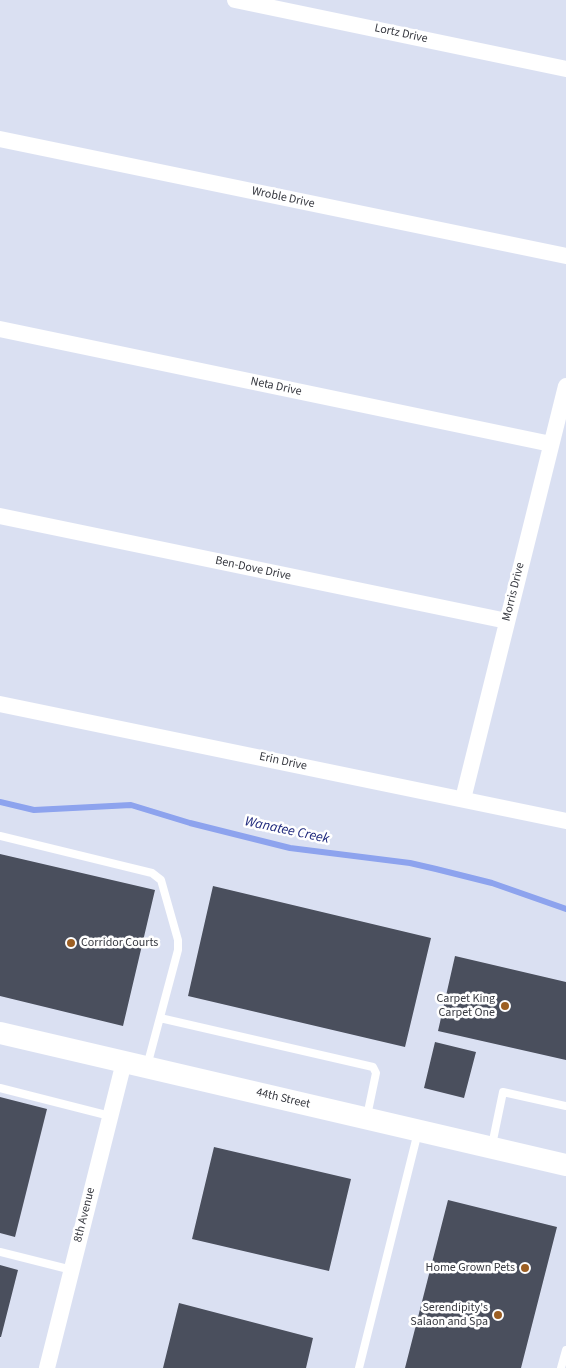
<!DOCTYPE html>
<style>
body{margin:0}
canvas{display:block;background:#dae0f2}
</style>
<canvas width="566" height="1368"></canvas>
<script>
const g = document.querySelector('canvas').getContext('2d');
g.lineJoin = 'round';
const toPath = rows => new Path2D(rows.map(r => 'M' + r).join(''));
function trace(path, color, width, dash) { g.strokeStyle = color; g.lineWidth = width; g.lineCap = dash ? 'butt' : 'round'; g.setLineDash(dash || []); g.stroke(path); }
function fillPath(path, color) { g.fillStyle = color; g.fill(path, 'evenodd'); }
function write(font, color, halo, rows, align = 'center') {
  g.font = font + ' "Source Sans 3",sans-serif'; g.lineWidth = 5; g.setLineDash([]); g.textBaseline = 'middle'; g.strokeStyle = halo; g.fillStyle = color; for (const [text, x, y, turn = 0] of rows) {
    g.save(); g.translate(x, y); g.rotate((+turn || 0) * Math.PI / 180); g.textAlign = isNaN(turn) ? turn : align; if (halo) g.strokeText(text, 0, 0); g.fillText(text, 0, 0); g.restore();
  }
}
trace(toPath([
 [0,802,34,810,131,805,190,823,290,848,410,863,436,869,492,883,566,909]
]), '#8da3ee', 6);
fillPath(toPath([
 [0,854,155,890,123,1026,0,996],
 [213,886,431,938,405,1047,188,996],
 [455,956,566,982,566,1060,438,1031],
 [435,1042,476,1052,464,1098,424,1088],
 [0,1097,47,1109,15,1237,0,1233],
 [214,1147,351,1179,329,1271,192,1239],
 [448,1200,557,1227,521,1368,405,1368],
 [0,1265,18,1270,1,1337,0,1337],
 [179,1303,313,1338,306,1368,163,1368]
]), '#4a4f5d');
trace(toPath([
 [0,836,152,873,161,880,178,940,178,950,147,1066],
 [160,1018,373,1067,376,1073,367,1116],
 [0,1088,110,1116],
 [492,1145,503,1092,566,1106],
 [0,1252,72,1270],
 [359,1368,418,1132],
 [561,1368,566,1350]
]), '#fff', 8);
trace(toPath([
 [235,0,566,69],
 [0,139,566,256],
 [0,329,551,444],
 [0,516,507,621],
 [0,704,566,821],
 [463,799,566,386],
 [47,1368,124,1062]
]), '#fff', 16);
trace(toPath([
 [0,1033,566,1165]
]), '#fff', 22);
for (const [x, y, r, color] of [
 [71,943,5,"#9c5f23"],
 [505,1006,5,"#9c5f23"],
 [525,1268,5,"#9c5f23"],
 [498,1315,5,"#9c5f23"]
]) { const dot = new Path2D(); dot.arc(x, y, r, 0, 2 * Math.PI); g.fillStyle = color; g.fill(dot); trace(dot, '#fff', 2); }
write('12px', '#373940', '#fff', [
 ["Lortz Drive",401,34,12],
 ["Wroble Drive",283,198,12],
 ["Neta Drive",276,387,12],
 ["Ben-Dove Drive",253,569,12],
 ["Morris Drive",514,592,-76],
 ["Erin Drive",283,762,12],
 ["44th Street",283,1099,13],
 ["8th Avenue",85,1215,-76]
]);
write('12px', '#373940', '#fff', [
 ["Corridor Courts",81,943,"left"],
 ["Carpet King",495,999],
 ["Carpet One",495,1013],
 ["Home Grown Pets",515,1268],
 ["Serendipity's",488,1308],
 ["Salaon and Spa",488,1322]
], 'right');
write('italic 14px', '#1d277b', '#fff', [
 ["Wanatee Creek",287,831,12]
]);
</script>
